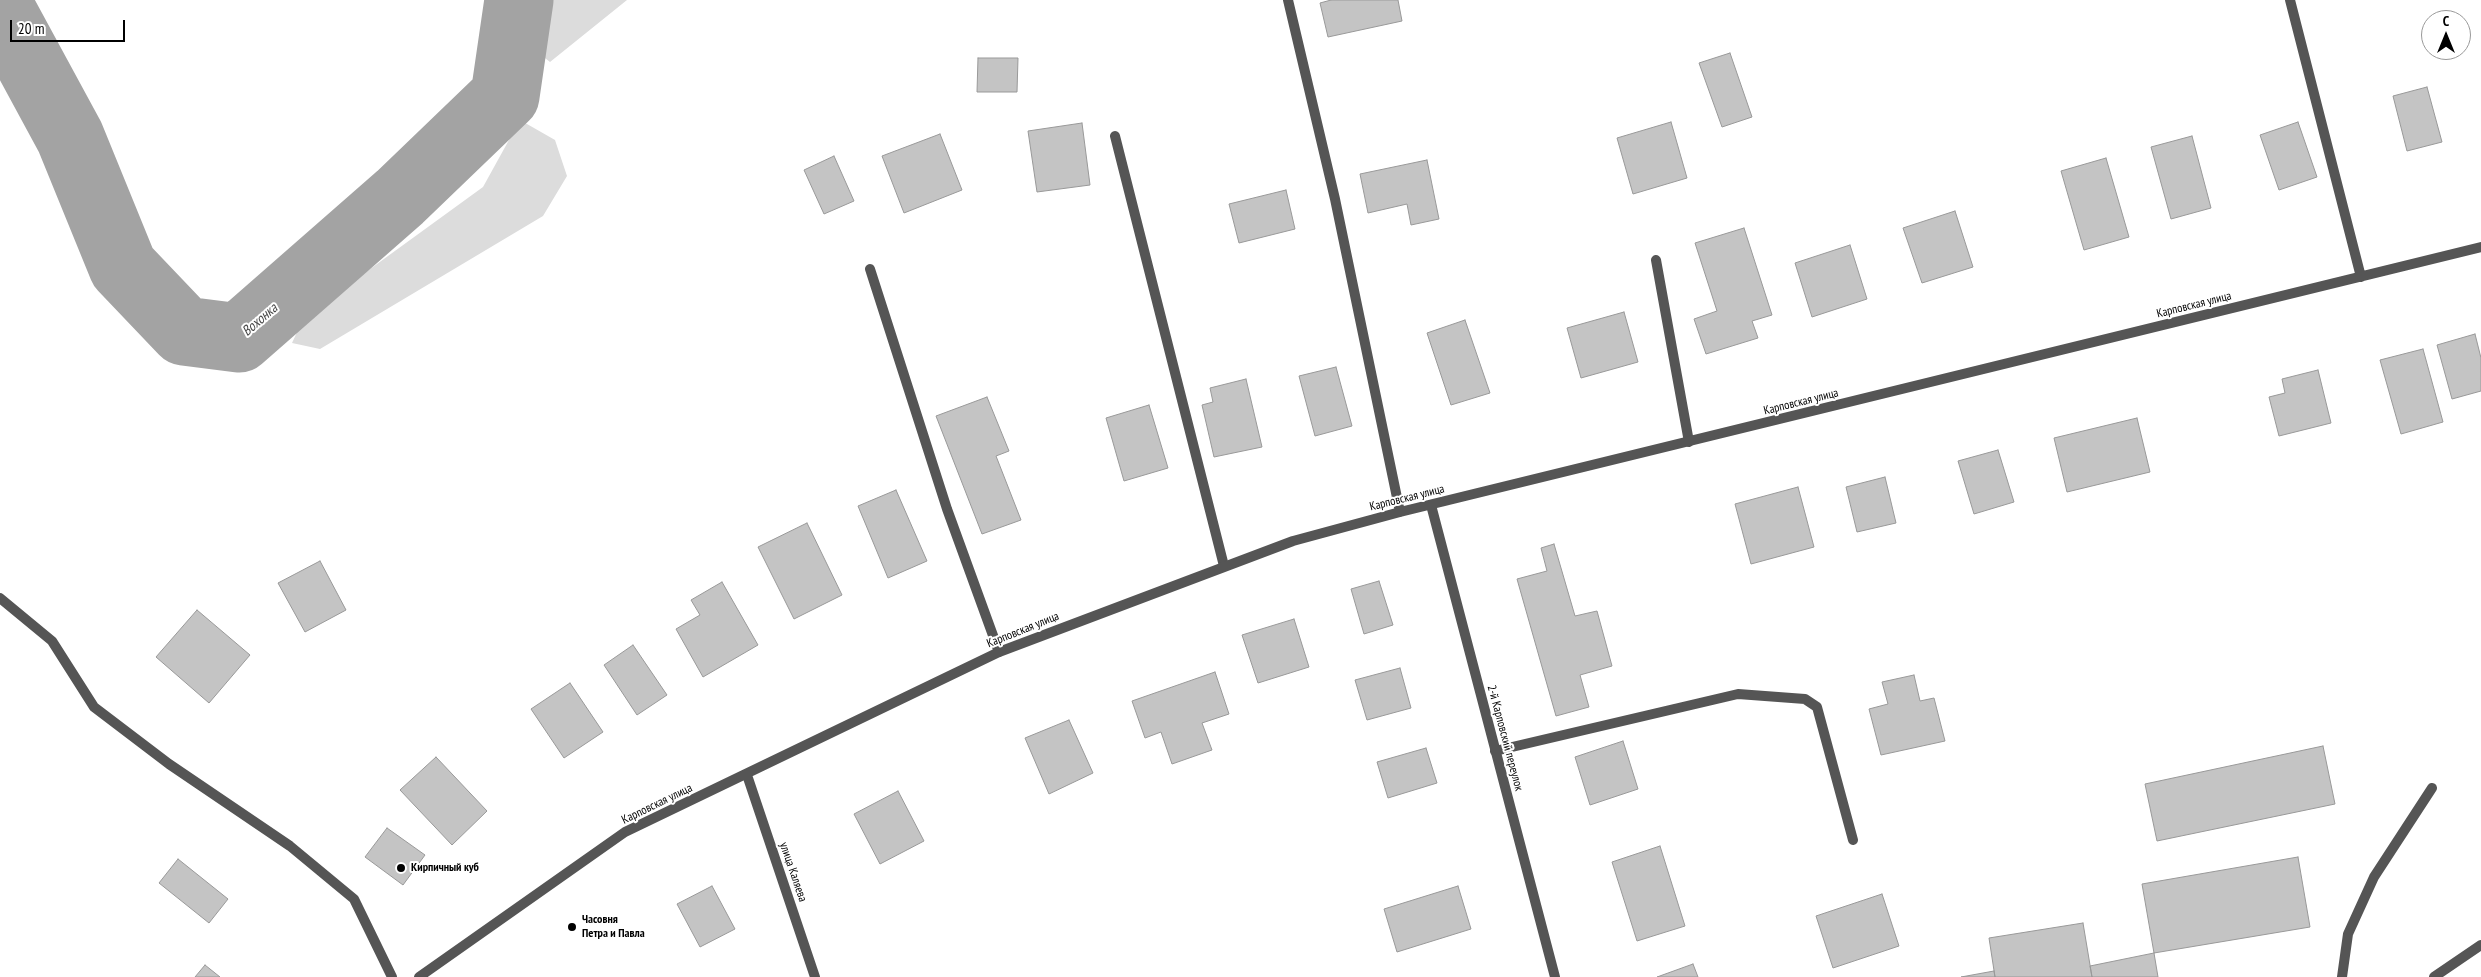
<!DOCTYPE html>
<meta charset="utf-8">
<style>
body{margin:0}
#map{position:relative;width:2481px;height:977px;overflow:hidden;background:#fff;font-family:"PT Sans Narrow",sans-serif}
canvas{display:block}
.north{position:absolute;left:2421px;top:10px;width:50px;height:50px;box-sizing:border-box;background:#fff;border:1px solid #999;border-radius:50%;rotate:0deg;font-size:14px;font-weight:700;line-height:20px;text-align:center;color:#000}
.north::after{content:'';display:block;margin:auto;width:18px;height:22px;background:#000;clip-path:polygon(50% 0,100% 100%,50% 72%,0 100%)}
.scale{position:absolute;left:10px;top:20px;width:115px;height:22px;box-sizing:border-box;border:2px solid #000;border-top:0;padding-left:6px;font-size:15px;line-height:18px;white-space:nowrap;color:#000;-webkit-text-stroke:4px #fff;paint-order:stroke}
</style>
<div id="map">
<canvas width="2481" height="977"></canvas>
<div class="north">С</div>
<div class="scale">20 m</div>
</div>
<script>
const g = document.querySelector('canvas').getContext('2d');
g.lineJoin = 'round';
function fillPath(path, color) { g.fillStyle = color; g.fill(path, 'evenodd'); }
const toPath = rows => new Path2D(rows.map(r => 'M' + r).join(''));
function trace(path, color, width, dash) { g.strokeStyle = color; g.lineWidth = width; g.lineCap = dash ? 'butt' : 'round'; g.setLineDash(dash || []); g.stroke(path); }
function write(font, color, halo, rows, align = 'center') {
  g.font = font + ' "PT Sans Narrow",sans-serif'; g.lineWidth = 4; g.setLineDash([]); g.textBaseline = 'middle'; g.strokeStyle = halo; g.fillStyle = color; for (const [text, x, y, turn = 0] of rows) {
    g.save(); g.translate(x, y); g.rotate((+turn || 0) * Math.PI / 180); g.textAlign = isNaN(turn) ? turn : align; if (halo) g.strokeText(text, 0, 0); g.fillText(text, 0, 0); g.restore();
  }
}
fillPath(toPath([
 [552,0,627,0,550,62,531,47,530,30],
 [520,120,555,140,567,176,543,216,320,349,292,343,304,317,483,187]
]), '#dcdcdc');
trace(toPath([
 [0,8,70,137,123,267,184,331,239,338,400,197,505,96,519,0]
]), '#a3a3a3', 69);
const building = toPath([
 [1331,0,1398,0,1402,21,1328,37,1320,3,1331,0],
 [1730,53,1752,117,1722,127,1699,63,1730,53],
 [978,58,1018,58,1017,92,977,92,978,58],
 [2427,87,2442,142,2407,151,2393,96,2427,87],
 [1671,122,1687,178,1633,194,1617,138,1671,122],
 [2298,122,2317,177,2279,190,2260,135,2298,122],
 [1082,123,1090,185,1037,192,1028,131,1082,123],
 [940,134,962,190,904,213,882,156,940,134],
 [2192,136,2211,208,2171,219,2151,147,2192,136],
 [834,156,854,201,824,214,804,170,834,156],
 [2106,158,2129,237,2084,250,2061,171,2106,158],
 [1427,160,1439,219,1411,225,1407,204,1368,213,1360,174,1427,160],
 [1286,190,1295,229,1239,243,1229,204,1286,190],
 [1955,211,1973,267,1922,283,1903,228,1955,211],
 [1744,228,1772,315,1752,321,1758,338,1706,354,1694,319,1717,311,1695,243,1744,228],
 [1850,245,1867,299,1812,317,1795,263,1850,245],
 [1624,312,1638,362,1581,378,1567,328,1624,312],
 [1465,320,1490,393,1451,405,1427,333,1465,320],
 [2475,334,2481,358,2481,391,2452,399,2437,345,2475,334],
 [2423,349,2443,422,2401,434,2380,360,2423,349],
 [1336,367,1352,426,1315,436,1299,376,1336,367],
 [2318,370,2331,423,2279,436,2269,397,2285,393,2282,379,2318,370],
 [1246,379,1262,447,1214,457,1202,405,1213,402,1210,388,1246,379],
 [987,397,1009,451,996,456,1021,520,982,534,936,416,987,397],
 [1149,405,1168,468,1124,481,1106,418,1149,405],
 [2137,418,2150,472,2067,492,2054,438,2137,418],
 [1998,450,2014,502,1974,514,1958,461,1998,450],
 [1885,477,1896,523,1857,532,1846,487,1885,477],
 [1798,487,1814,547,1751,564,1735,504,1798,487],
 [896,490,927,561,888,578,858,506,896,490],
 [807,523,842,595,794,619,758,547,807,523],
 [1554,544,1575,616,1597,611,1612,666,1580,675,1589,707,1556,716,1517,579,1547,571,1541,548,1554,544],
 [320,561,346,610,305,632,278,583,320,561],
 [1379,581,1393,625,1364,634,1351,589,1379,581],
 [722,582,758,645,703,677,676,629,700,615,691,600,722,582],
 [197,610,250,655,209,703,156,657,197,610],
 [1294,619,1309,667,1258,683,1242,635,1294,619],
 [633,645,667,695,637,715,604,665,633,645],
 [1400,668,1411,708,1367,720,1355,680,1400,668],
 [1215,672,1229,714,1202,723,1212,750,1172,764,1161,732,1145,738,1132,701,1215,672],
 [1914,675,1920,701,1934,698,1945,741,1881,755,1869,709,1888,704,1882,682,1914,675],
 [570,683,603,732,564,758,531,709,570,683],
 [1069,720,1093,773,1049,794,1025,738,1069,720],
 [1623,741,1638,789,1590,805,1575,757,1623,741],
 [2323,746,2335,804,2157,841,2145,784,2323,746],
 [1426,748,1437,783,1388,798,1377,762,1426,748],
 [436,757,487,811,452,845,400,790,436,757],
 [898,791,924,841,880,864,854,814,898,791],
 [387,828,425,855,403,885,365,857,387,828],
 [1660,846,1685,926,1637,941,1612,862,1660,846],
 [2298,857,2310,927,2154,953,2142,884,2298,857],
 [178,859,228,899,209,923,159,883,178,859],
 [712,886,735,929,700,947,677,904,712,886],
 [1458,886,1471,929,1397,952,1384,909,1458,886],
 [1882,894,1899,946,1833,968,1816,916,1882,894],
 [2083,923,2092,977,1995,977,1989,938,2083,923],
 [2154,953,2158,977,2092,977,2090,966,2154,953],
 [1693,964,1698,977,1657,977,1693,964],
 [205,965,220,977,195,977,205,965],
 [1994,971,1995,977,1961,977,1994,971]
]);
fillPath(building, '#c4c4c4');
trace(building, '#999', 1);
trace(toPath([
 [1115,136,1224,566],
 [1656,260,1689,442],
 [870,269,947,509,999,652],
 [0,598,52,641,94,707,169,764,290,846,354,899,392,977],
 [1495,751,1738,694,1805,699,1817,707,1853,840],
 [2342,977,2348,934,2374,877,2432,788]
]), '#555', 10);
trace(toPath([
 [1288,0,1335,199,1400,512],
 [2290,0,2361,277],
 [1431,505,1555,977],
 [747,775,815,977],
 [419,977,625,832,999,652,1293,541,1400,512,2481,247],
 [2434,977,2481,945]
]), '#555', 10);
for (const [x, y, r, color] of [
 [401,868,5,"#000"],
 [572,927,5,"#000"]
]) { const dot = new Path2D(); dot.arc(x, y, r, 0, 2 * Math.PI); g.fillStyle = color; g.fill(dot); trace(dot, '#fff', 2); }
write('12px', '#000', '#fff', [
 ["Карповская улица",2194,305,-14],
 ["Карповская улица",1801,402,-14],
 ["Карповская улица",1407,498,-14],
 ["Карповская улица",1023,630,-22],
 ["2-й Карповский переулок",1505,738,75],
 ["Карповская улица",657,804,-26],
 ["улица Каляева",793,872,71]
]);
write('bold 12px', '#000', '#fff', [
 ["Кирпичный куб",411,868],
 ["Часовня",582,920],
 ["Петра и Павла",582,934]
], 'left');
write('italic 14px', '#444', '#fff', [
 ["Вохонка",260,320,-41]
]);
</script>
